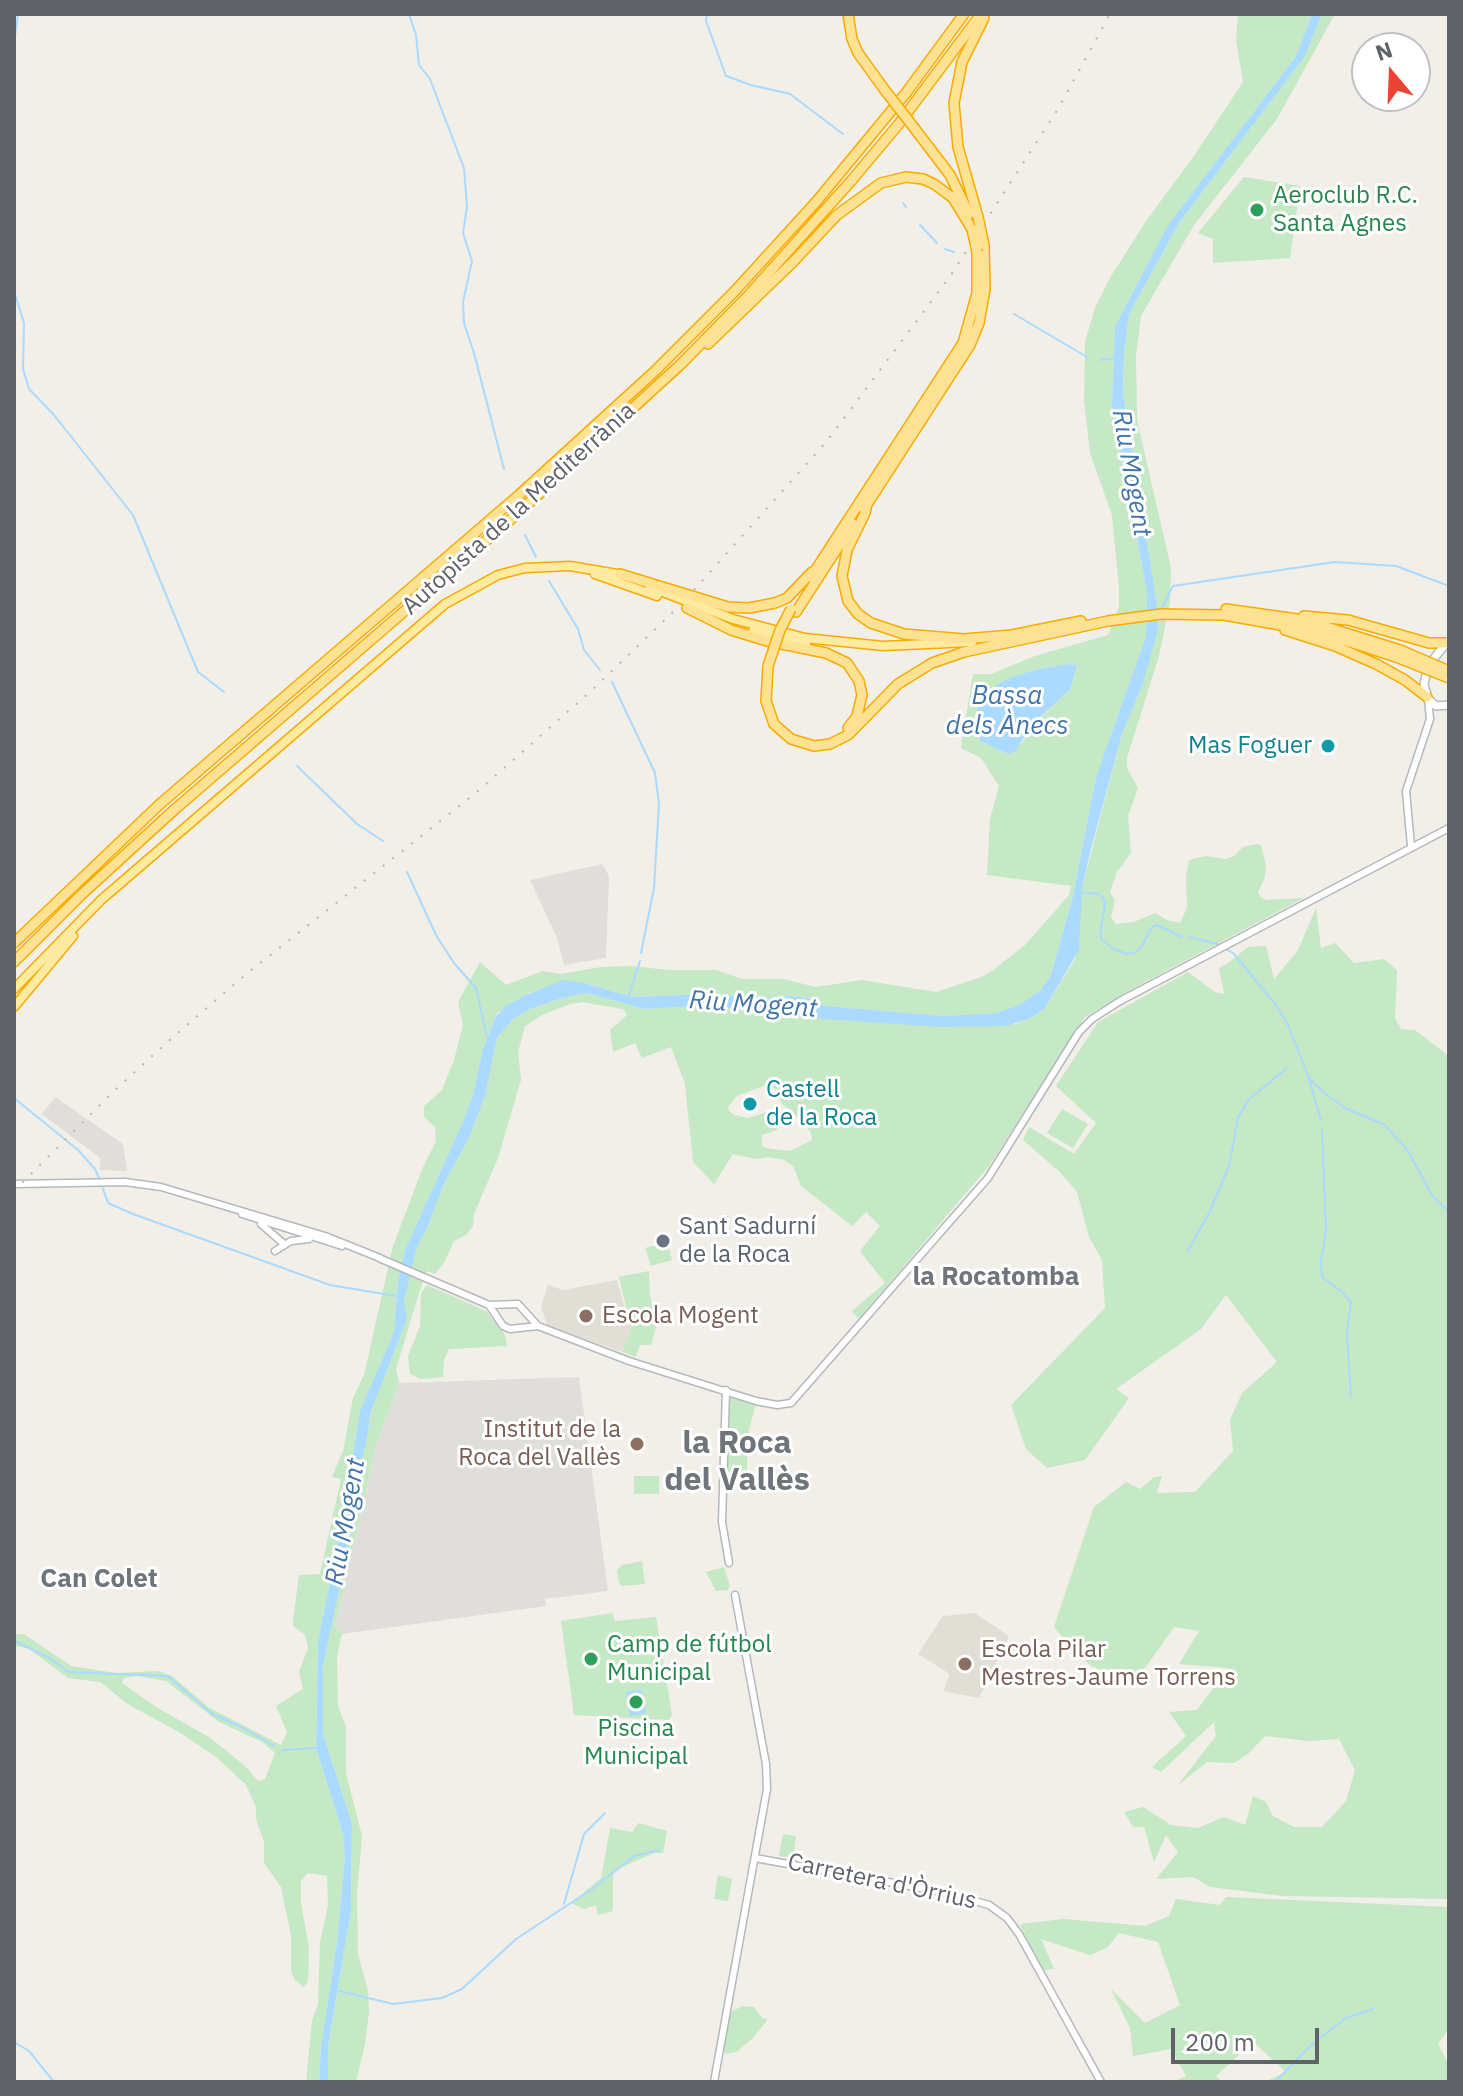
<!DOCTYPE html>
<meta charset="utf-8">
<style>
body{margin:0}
#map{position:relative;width:1463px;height:2096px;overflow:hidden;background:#f1efe8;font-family:"IBM Plex Sans",sans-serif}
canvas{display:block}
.frame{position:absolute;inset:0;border:16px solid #5f6368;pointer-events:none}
.north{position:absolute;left:1351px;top:32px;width:80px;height:80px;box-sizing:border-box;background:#fff;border:2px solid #bfc1c3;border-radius:50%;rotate:341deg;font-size:22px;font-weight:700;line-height:32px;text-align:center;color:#5f6368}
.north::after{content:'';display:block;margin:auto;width:28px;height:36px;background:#ea4335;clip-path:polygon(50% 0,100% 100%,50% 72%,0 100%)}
.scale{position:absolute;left:1171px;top:2028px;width:148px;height:36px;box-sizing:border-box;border:4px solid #5f6368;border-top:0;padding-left:10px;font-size:24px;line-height:28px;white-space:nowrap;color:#5f6368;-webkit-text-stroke:6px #fff;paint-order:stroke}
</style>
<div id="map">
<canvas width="1463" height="2096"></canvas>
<div class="frame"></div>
<div class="north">N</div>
<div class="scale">200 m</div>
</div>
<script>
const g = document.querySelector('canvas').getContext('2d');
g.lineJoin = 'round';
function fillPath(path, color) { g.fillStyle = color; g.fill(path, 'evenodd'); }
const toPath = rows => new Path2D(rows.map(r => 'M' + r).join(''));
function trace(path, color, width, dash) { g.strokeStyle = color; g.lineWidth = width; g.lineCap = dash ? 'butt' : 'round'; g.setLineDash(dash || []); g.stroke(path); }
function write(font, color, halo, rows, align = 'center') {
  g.font = font + ' "IBM Plex Sans",sans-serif'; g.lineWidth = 6; g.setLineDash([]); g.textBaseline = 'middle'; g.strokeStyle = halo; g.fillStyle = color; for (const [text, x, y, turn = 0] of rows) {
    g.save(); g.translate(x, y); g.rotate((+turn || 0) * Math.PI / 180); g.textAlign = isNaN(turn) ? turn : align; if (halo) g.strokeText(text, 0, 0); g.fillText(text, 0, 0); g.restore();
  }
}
fillPath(toPath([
 [602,864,609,876,606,958,564,965,557,938,530,880],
 [55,1097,123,1144,127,1171,100,1170,100,1158,42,1114],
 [579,1377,608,1591,545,1599,546,1606,342,1634,335,1626,376,1446,399,1383]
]), '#e0deda');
fillPath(toPath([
 [617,1280,631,1330,622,1352,547,1325,541,1307,548,1285,563,1290],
 [975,1613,1009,1636,979,1698,943,1691,950,1674,918,1654,943,1616]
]), '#e1ded6');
fillPath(toPath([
 [1238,14,1312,14,1296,56,1168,225,1115,326,1112,406,1147,592,1146,636,1096,777,1073,896,1051,975,1041,990,1019,1005,996,1013,943,1016,825,1006,807,998,790,996,757,998,706,994,633,997,584,983,563,981,529,993,497,1013,483,1049,473,1095,462,1124,405,1250,398,1282,394,1332,360,1411,343,1520,318,1641,316,1748,343,1834,345,1857,337,1942,321,2047,319,2082,306,2082,312,2020,318,2004,320,1942,328,1906,327,1876,308,1873,301,1881,301,1903,309,1948,308,1981,304,1987,295,1980,291,1971,291,1936,281,1887,264,1863,264,1842,256,1819,256,1807,246,1785,216,1757,179,1732,129,1705,100,1682,68,1678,29,1649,14,1645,14,1634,24,1634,71,1666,116,1673,157,1671,172,1676,208,1707,281,1745,287,1732,276,1706,303,1689,299,1672,308,1648,305,1635,293,1626,293,1621,299,1575,320,1574,341,1479,332,1477,343,1451,353,1398,364,1375,393,1246,423,1167,436,1141,435,1127,424,1117,424,1106,442,1090,454,1060,463,1025,458,1002,480,962,506,985,543,971,561,974,601,967,630,966,669,970,716,970,742,979,783,979,816,987,862,980,936,992,981,977,992,971,1025,945,1069,895,1071,886,987,875,990,819,999,786,981,758,961,748,973,674,991,674,1035,656,1108,635,1119,607,1119,589,1112,515,1090,453,1084,400,1085,342,1095,308,1110,278,1146,221,1194,156,1243,82,1236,40],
 [1068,664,1077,665,1070,690,1032,725,1022,743,1008,754,980,741,979,700,990,689,1033,670],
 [137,1676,166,1681,219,1722,262,1742,275,1753,265,1779,258,1781,245,1766,209,1737,159,1709,122,1683,124,1678],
 [1322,14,1335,14,1277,119,1194,225,1141,316,1136,356,1137,420,1171,568,1170,602,1159,656,1127,758,1127,768,1138,788,1128,816,1131,853,1117,872,1110,892,1115,901,1111,917,1116,924,1134,922,1155,913,1167,920,1180,923,1187,908,1186,877,1189,860,1206,856,1225,859,1234,856,1243,847,1257,844,1261,845,1266,866,1264,880,1258,892,1260,897,1267,900,1304,898,1141,984,1085,1017,989,1166,859,1319,852,1311,885,1283,860,1251,880,1226,866,1212,852,1226,801,1186,793,1166,784,1160,769,1157,755,1159,733,1154,714,1184,693,1162,685,1084,671,1047,642,1058,635,1043,613,1052,610,1030,627,1015,623,1009,582,1002,570,1004,542,1015,525,1026,518,1052,521,1080,498,1158,474,1214,473,1226,466,1235,454,1241,445,1261,435,1274,427,1271,419,1293,396,1369,399,1383,376,1446,335,1626,342,1634,337,1656,338,1706,346,1727,346,1773,362,1836,357,1894,358,1954,368,1991,369,2012,365,2044,356,2082,328,2082,328,2048,351,1911,352,1824,323,1734,323,1666,353,1524,356,1484,368,1434,370,1414,407,1319,404,1301,415,1249,427,1228,445,1181,469,1138,485,1096,497,1038,513,1019,530,1009,562,998,587,993,644,1009,713,1005,767,1015,848,1018,1016,1024,1031,1018,1045,1008,1075,959,1082,888,1122,734,1142,686,1156,598,1123,393,1124,353,1129,314,1179,223,1305,56],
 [764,1086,774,1088,783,1105,792,1111,810,1131,812,1140,790,1151,766,1148,762,1146,762,1135,777,1130,778,1113,770,1111,748,1118,734,1115,729,1111,728,1107,737,1096],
 [1244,177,1300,186,1290,258,1213,263,1213,239,1198,233],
 [1316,908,1321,948,1335,943,1354,963,1384,959,1397,970,1395,1018,1401,1029,1415,1030,1449,1056,1449,1899,1282,1896,1210,1887,1193,1877,1156,1879,1178,1852,1166,1835,1154,1862,1144,1827,1133,1827,1124,1812,1143,1807,1171,1825,1198,1828,1224,1817,1245,1825,1253,1796,1266,1802,1273,1816,1294,1827,1322,1827,1346,1801,1355,1770,1339,1739,1307,1741,1265,1736,1249,1753,1234,1763,1207,1762,1177,1786,1216,1736,1214,1722,1161,1772,1152,1767,1186,1736,1169,1712,1197,1710,1228,1668,1179,1664,1199,1631,1174,1627,1138,1678,1107,1673,1090,1665,1074,1651,1054,1627,1094,1507,1126,1482,1140,1489,1154,1477,1162,1476,1157,1493,1195,1492,1233,1451,1230,1420,1242,1393,1277,1362,1226,1295,1201,1329,1116,1389,1129,1398,1085,1460,1047,1468,1026,1449,1011,1405,1105,1308,1102,1260,1089,1237,1077,1192,1061,1173,1023,1140,1029,1127,1074,1154,1096,1123,1056,1086,1098,1022,1188,972,1215,992,1224,994,1219,968,1227,964,1248,947,1266,946,1274,979,1298,950],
 [1062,1109,1088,1124,1073,1148,1047,1133],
 [660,1244,668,1244,672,1260,651,1266,645,1248],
 [649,1271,650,1295,656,1327,651,1345,640,1345,636,1357,622,1352,631,1329,619,1277],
 [427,1285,486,1311,505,1335,507,1346,449,1349,444,1360,443,1377,421,1379,410,1374,408,1356,420,1326,421,1293],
 [731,1396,756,1403,747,1438,747,1478,724,1477,727,1400],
 [634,1476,659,1476,659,1494,634,1494],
 [642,1561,645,1584,622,1586,619,1583,617,1570,622,1565],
 [724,1567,730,1586,728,1590,716,1591,706,1572],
 [612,1613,615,1621,656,1617,672,1715,669,1720,574,1715,561,1621],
 [639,1823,667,1831,663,1853,654,1853,613,1871,613,1911,598,1915,596,1905,584,1909,571,1903,601,1878,610,1828,632,1832],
 [783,1834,796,1836,793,1858,779,1856],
 [718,1875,732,1879,728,1901,714,1899],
 [1226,1897,1449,1907,1449,2028,1438,2044,1449,2065,1449,2082,1264,2082,1286,2072,1253,2042,1216,2076,1221,2082,1173,2082,1186,2076,1171,2049,1133,2056,1130,2028,1111,1989,1145,2023,1180,2005,1158,1942,1119,1933,1108,1947,1090,1955,1041,1939,1054,1969,1042,1970,1020,1924,1064,1919,1145,1926,1169,1916,1176,1899,1220,1905],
 [743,2006,754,2007,762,2018,768,2019,753,2038,736,2052,725,2054,723,2049,728,2013]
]), '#c5e8c5');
fillPath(toPath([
 [1312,14,1322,14,1305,56,1179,223,1129,314,1124,353,1123,393,1156,598,1158,630,1142,686,1122,734,1091,849,1082,888,1079,950,1045,1008,1031,1018,1007,1026,941,1027,767,1015,713,1005,644,1009,587,993,562,998,530,1009,513,1019,497,1038,485,1096,469,1138,445,1181,427,1228,416,1249,404,1301,407,1319,370,1414,368,1434,356,1484,353,1524,323,1666,323,1734,352,1824,351,1911,328,2047,328,2082,319,2082,321,2047,337,1942,345,1857,343,1834,316,1748,318,1641,343,1520,360,1411,394,1332,398,1282,405,1250,462,1124,473,1095,483,1049,496,1016,506,1006,526,995,563,980,584,983,633,997,706,994,757,998,789,996,807,998,825,1006,943,1016,996,1013,1019,1005,1041,990,1051,975,1073,896,1096,777,1146,636,1147,592,1112,406,1115,326,1168,225,1296,56],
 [1068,664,1077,665,1070,690,1031,725,1016,751,1008,754,980,741,977,712,979,701,990,689,1008,679,1034,670],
 [641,1689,646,1713,630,1716,626,1692]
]), '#aadaff');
trace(toPath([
 [409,14,416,35,419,65,430,79,464,168,467,207,463,233,472,261,463,302,464,323,474,353,504,469],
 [707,14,706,21,726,76,751,85,790,94,843,134],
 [14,44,18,14],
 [903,203,906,207],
 [920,225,937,243],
 [945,249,954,252],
 [14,291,24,323,23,369,29,389,54,415,133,515,198,672,224,692],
 [1014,314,1087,357],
 [1101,360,1116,358],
 [525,535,536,557],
 [549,581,578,629,584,650,600,670],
 [1160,612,1173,586,1335,562,1396,566,1449,586],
 [612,682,655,773,659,804,654,888,641,953],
 [297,766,357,824,383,841],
 [407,872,436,935,454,963,476,988,487,1037],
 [1079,892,1098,894,1103,897,1105,904,1100,935,1102,940,1114,949,1127,954,1136,952,1142,946,1151,928,1157,925,1182,937],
 [1189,937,1218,944],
 [1226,949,1233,953,1276,1005,1288,1025,1309,1078,1324,1093,1347,1109,1385,1125,1408,1151,1432,1195,1449,1212],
 [628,998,640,961],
 [1309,1079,1321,1120],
 [14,1098,78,1150,95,1169,99,1178],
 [1322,1130,1326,1230,1321,1262,1322,1277,1343,1293,1351,1302,1347,1334,1351,1397],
 [102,1186,108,1203,133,1214,330,1285,396,1296],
 [1188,1251,1209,1213,1229,1166,1238,1118,1248,1100,1287,1068],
 [17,1642,51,1659,68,1672,168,1676,212,1714,243,1728,274,1746],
 [282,1750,317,1748],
 [564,1904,584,1834,605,1813],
 [339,1991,393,2004,442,1998,462,1989,516,1939,595,1887,634,1856,659,1850],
 [14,2042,29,2051,54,2082],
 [1275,2082,1311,2045,1346,2018,1373,2009]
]), '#aadaff', 2);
const tertiary = toPath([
 [1411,846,1406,791,1430,719,1428,699],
 [14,1184,125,1182,161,1187,325,1236,380,1258],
 [242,1214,342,1246],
 [261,1224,284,1244],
 [275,1251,291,1241,309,1239],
 [379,1258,489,1305,518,1304,538,1326],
 [489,1305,503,1326,510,1329,538,1326,629,1361,756,1401,777,1405,791,1403,988,1178,1079,1032,1092,1019,1120,1001,1449,828],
 [726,1390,722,1522,729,1563],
 [755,1858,943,1892,989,1905,1007,1918,1019,1934,1101,2082],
 [714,2082,767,1789,766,1764,735,1595]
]);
const secondary = toPath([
 [1447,642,1428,666,1424,684,1428,699,1436,706,1449,705]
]);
const trunk = toPath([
 [595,574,657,596],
 [650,587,733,619,805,638,883,646,972,642],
 [753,631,806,643],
 [14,989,101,900,445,604,498,575,525,568,570,566,623,575],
 [14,1007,73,936]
]);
const motorway = toPath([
 [848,14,852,39,858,53,884,89],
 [915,129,950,175,969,214],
 [978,217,958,147,954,103,962,62,984,18],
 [708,344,793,262,837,215,881,183,906,177,923,179,934,184,953,198,972,229],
 [867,504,865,513,847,550,842,576,848,601,858,614,871,623,904,634,964,639,1012,635,1081,621],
 [864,509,970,345,979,323,985,289,984,245],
 [620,574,728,607,749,608,775,603,787,598,812,572],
 [811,577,963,343,977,293,977,252],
 [687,608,731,630,767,641,826,653,847,663,859,681,862,695,857,716,848,728],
 [1226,609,1304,620,1400,650],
 [796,612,853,524],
 [1304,616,1348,620,1429,643,1445,643],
 [1285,630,1335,646,1376,664,1405,680,1427,697],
 [768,666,766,701,774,724,791,739,814,746,830,744,848,735,898,684,932,663,964,652,1108,621,1161,614,1224,615,1319,632,1396,657],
 [14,943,160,804,519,495,655,371,734,292,816,202,906,93,964,14],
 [14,962,81,895,174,810,518,513,680,365,746,298,851,181,898,125,981,14]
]);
trace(tertiary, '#b5b8bc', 9);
trace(secondary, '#b6babf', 10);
trace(trunk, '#f9ab00', 11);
trace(motorway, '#f9ab00', 12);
trace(tertiary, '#fff', 6);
trace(secondary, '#fff', 7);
trace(trunk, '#feeaa1', 8);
trace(motorway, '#fde293', 9);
trace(toPath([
 [694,590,827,441,951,275,1058,109,1110,14],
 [14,1191,115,1090,173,1037,245,975,477,792,590,692,673,612]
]), '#b6b7b8', 2, [2, 10]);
const motorwayBridge = toPath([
 [884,89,915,129],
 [978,217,984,245],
 [972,229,977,252],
 [1400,650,1449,671],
 [1396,657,1449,678],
 [768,666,780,630,791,609]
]);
trace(motorwayBridge, '#f9ab00', 12, []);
trace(motorwayBridge, '#fde293', 9);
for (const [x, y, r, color] of [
 [1257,210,8,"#2e9e5b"],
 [1328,746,8,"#0f9aa8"],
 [750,1104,8,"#0f9aa8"],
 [663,1241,8,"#6b7280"],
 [586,1316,8,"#8d6e63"],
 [637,1444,8,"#8d6e63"],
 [591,1659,8,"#2e9e5b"],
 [965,1664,8,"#8d6e63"],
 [636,1702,8,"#2e9e5b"]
]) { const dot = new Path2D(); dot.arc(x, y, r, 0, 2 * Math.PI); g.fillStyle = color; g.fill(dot); trace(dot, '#fff', 3); }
write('24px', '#27864d', '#fff', [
 ["Aeroclub R.C.",1273,196],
 ["Santa Agnes",1273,224],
 ["Camp de fútbol",607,1645],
 ["Municipal",607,1673],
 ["Piscina",636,1729,"center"],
 ["Municipal",636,1757,"center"]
], 'left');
write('24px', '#5f6368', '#fff', [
 ["Autopista de la Mediterrània",519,509,-42],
 ["Carretera d'Òrrius",882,1882,12]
]);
write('24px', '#0d838f', '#fff', [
 ["Mas Foguer",1312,746],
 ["Castell",766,1090,"left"],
 ["de la Roca",766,1118,"left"]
], 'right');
write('24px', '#5b616d', '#fff', [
 ["Sant Sadurní",679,1227],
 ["de la Roca",679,1255]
], 'left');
write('24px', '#785e54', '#fff', [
 ["Escola Mogent",602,1316],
 ["Institut de la",621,1430,"right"],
 ["Roca del Vallès",621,1458,"right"],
 ["Escola Pilar",981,1650],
 ["Mestres-Jaume Torrens",981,1678]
], 'left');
write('italic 26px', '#4174aa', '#fff', [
 ["Riu Mogent",1131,473,80],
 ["Bassa",1007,696],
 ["dels Ànecs",1007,726],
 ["Riu Mogent",753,1005,4],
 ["Riu Mogent",346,1522,-80]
]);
write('bold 26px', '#70757a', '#fff', [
 ["la Rocatomba",996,1277],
 ["Can Colet",99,1579]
]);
write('bold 32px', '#70757a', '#fff', [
 ["la Roca",737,1444],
 ["del Vallès",737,1481]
]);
</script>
